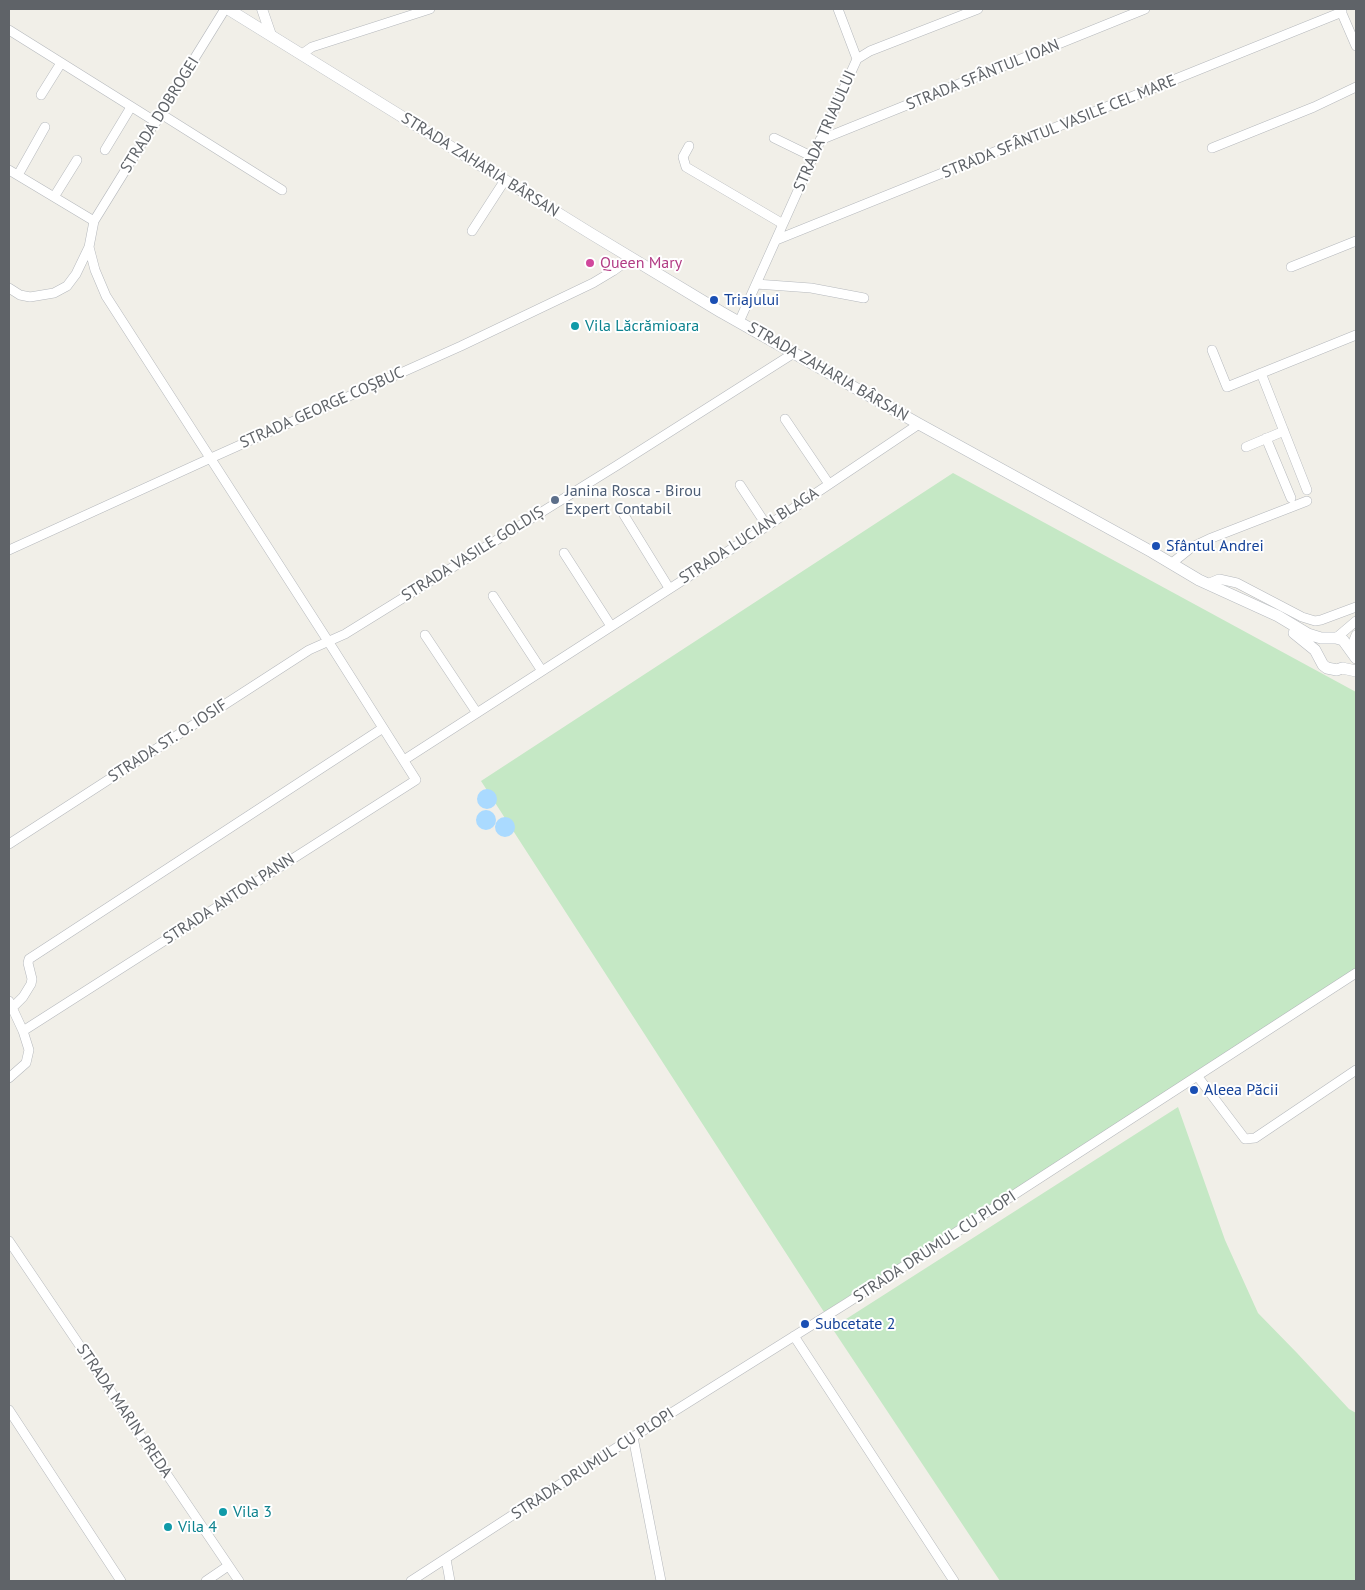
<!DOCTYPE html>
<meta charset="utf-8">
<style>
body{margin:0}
#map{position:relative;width:1365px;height:1590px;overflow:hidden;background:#f1efe8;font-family:"PT Sans",sans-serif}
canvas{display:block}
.frame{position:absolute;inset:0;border:10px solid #5f6368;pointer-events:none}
</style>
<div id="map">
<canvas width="1365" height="1590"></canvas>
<div class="frame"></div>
</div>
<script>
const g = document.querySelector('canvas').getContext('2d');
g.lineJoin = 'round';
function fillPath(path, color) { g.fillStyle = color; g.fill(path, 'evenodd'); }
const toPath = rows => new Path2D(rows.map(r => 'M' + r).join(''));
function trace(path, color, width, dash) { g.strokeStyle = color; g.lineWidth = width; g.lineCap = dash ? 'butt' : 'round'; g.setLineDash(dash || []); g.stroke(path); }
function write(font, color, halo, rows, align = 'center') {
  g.font = font + ' "PT Sans",sans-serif'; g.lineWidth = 4; g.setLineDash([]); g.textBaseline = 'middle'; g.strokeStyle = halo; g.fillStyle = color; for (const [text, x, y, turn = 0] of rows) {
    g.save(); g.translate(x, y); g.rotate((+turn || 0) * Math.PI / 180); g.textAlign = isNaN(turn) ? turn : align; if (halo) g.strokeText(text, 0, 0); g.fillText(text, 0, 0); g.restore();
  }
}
fillPath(toPath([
 [953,473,1356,692,1356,974,824,1312,481,781],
 [1178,1107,1225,1240,1258,1313,1297,1353,1349,1409,1356,1413,1356,1581,1000,1581,832,1328]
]), '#c5e8c5');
fillPath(toPath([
 '477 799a10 10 0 1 1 20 0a10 10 0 1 1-20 0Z',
 '476 820a10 10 0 1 1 20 0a10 10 0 1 1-20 0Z',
 '495 827a10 10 0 1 1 20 0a10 10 0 1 1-20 0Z'
]), '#aadaff');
const minor = toPath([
 [838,9,857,59],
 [1340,9,1356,46],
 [9,30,156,122],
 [302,54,312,47,430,9],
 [41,95,61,63],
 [161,114,282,190],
 [774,138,813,157],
 [820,140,1145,9],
 [689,146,683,157,686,167,783,224],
 [1212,148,1314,107,1356,87],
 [105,150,131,107],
 [9,170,94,221],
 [18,175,45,127],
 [54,197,77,160],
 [472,231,505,180],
 [776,240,1342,12],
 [1291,267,1356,241],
 [756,284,811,288,864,298],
 [9,288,20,295,30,297,54,293,67,286,76,274,89,247,94,221,225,9],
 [739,322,857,59,870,51,978,9],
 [1212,350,1227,387,1356,335],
 [1261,373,1307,490],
 [785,419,829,484],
 [1266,438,1291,498],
 [1246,447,1284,431],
 [740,485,767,526],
 [624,515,669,588],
 [9,550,211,458,461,346,593,283,613,271,631,258],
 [564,553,611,626],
 [1172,563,1192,547,1209,539,1307,501],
 [1207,584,1219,579,1237,583,1302,617,1315,621,1321,620,1356,607],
 [493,596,542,671],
 [425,635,477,713],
 [1336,638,1356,621],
 [1350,650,1356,635],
 [404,760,767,526,919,424],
 [9,844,309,650,345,634,616,466,794,353],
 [9,1001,23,1031,29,1050,26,1063,9,1078],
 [12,1008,23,997,31,984,32,979,28,963,29,959,383,728],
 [23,1031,416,780,328,641,106,296,95,270,89,247],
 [1198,1077,1245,1139,1255,1138,1356,1070],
 [9,1241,239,1581],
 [794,1336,954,1581],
 [9,1410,121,1581],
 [633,1437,661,1581],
 [446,1559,450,1581],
 [206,1581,228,1566],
 [411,1581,633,1437,847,1303,1356,973]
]);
const tertiary = toPath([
 [262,9,271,35]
]);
const secondary = toPath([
 [228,9,590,233,721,312,919,424,1152,552,1199,580,1278,616,1308,634,1321,638,1336,638,1343,640,1356,658],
 [1294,633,1315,650,1323,665,1327,668,1337,670,1342,668,1356,671]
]);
trace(minor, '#b5b8bc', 10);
trace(tertiary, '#b5b8bc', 11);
trace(secondary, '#b6babf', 12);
trace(minor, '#fff', 9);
trace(tertiary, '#fff', 10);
trace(secondary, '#fff', 11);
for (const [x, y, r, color] of [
 [590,263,5,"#d1479c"],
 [714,300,5,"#1a4fb4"],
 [575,326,5,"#0f9aa8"],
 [555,500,5,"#5c6f8a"],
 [1156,546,5,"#1a4fb4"],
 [1194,1090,5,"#1a4fb4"],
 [805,1324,5,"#1a4fb4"],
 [223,1512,5,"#0f9aa8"],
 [168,1527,5,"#0f9aa8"]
]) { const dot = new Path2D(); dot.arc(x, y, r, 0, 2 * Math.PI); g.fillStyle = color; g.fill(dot); trace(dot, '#fff', 2); }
write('16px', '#5f6368', '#fff', [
 ["STRADA SFÂNTUL IOAN",983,75,-22],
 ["STRADA DOBROGEI",160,115,-58],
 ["STRADA SFÂNTUL VASILE CEL MARE",1059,127,-22],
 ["STRADA TRIAJULUI",825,131,-66],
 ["STRADA ZAHARIA BÂRSAN",480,165,32],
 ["STRADA ZAHARIA BÂRSAN",828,372,30],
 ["STRADA GEORGE COȘBUC",322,408,-24],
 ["STRADA LUCIAN BLAGA",749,536,-33],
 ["STRADA VASILE GOLDIȘ",473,554,-32],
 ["STRADA ST. O. IOSIF",168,741,-33],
 ["STRADA ANTON PANN",229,899,-33],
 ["STRADA DRUMUL CU PLOPI",935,1247,-33],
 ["STRADA MARIN PREDA",124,1411,56],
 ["STRADA DRUMUL CU PLOPI",593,1464,-33]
]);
write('16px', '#b23c85', '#fff', [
 ["Queen Mary",600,263]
], 'left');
write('16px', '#164399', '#fff', [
 ["Triajului",724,300],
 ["Sfântul Andrei",1166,546],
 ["Aleea Păcii",1204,1090],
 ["Subcetate 2",815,1324]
], 'left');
write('16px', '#0d838f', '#fff', [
 ["Vila Lăcrămioara",585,326],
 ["Vila 3",233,1512],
 ["Vila 4",178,1527]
], 'left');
write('16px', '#4e5e75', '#fff', [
 ["Janina Rosca - Birou",565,491],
 ["Expert Contabil",565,509]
], 'left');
</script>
